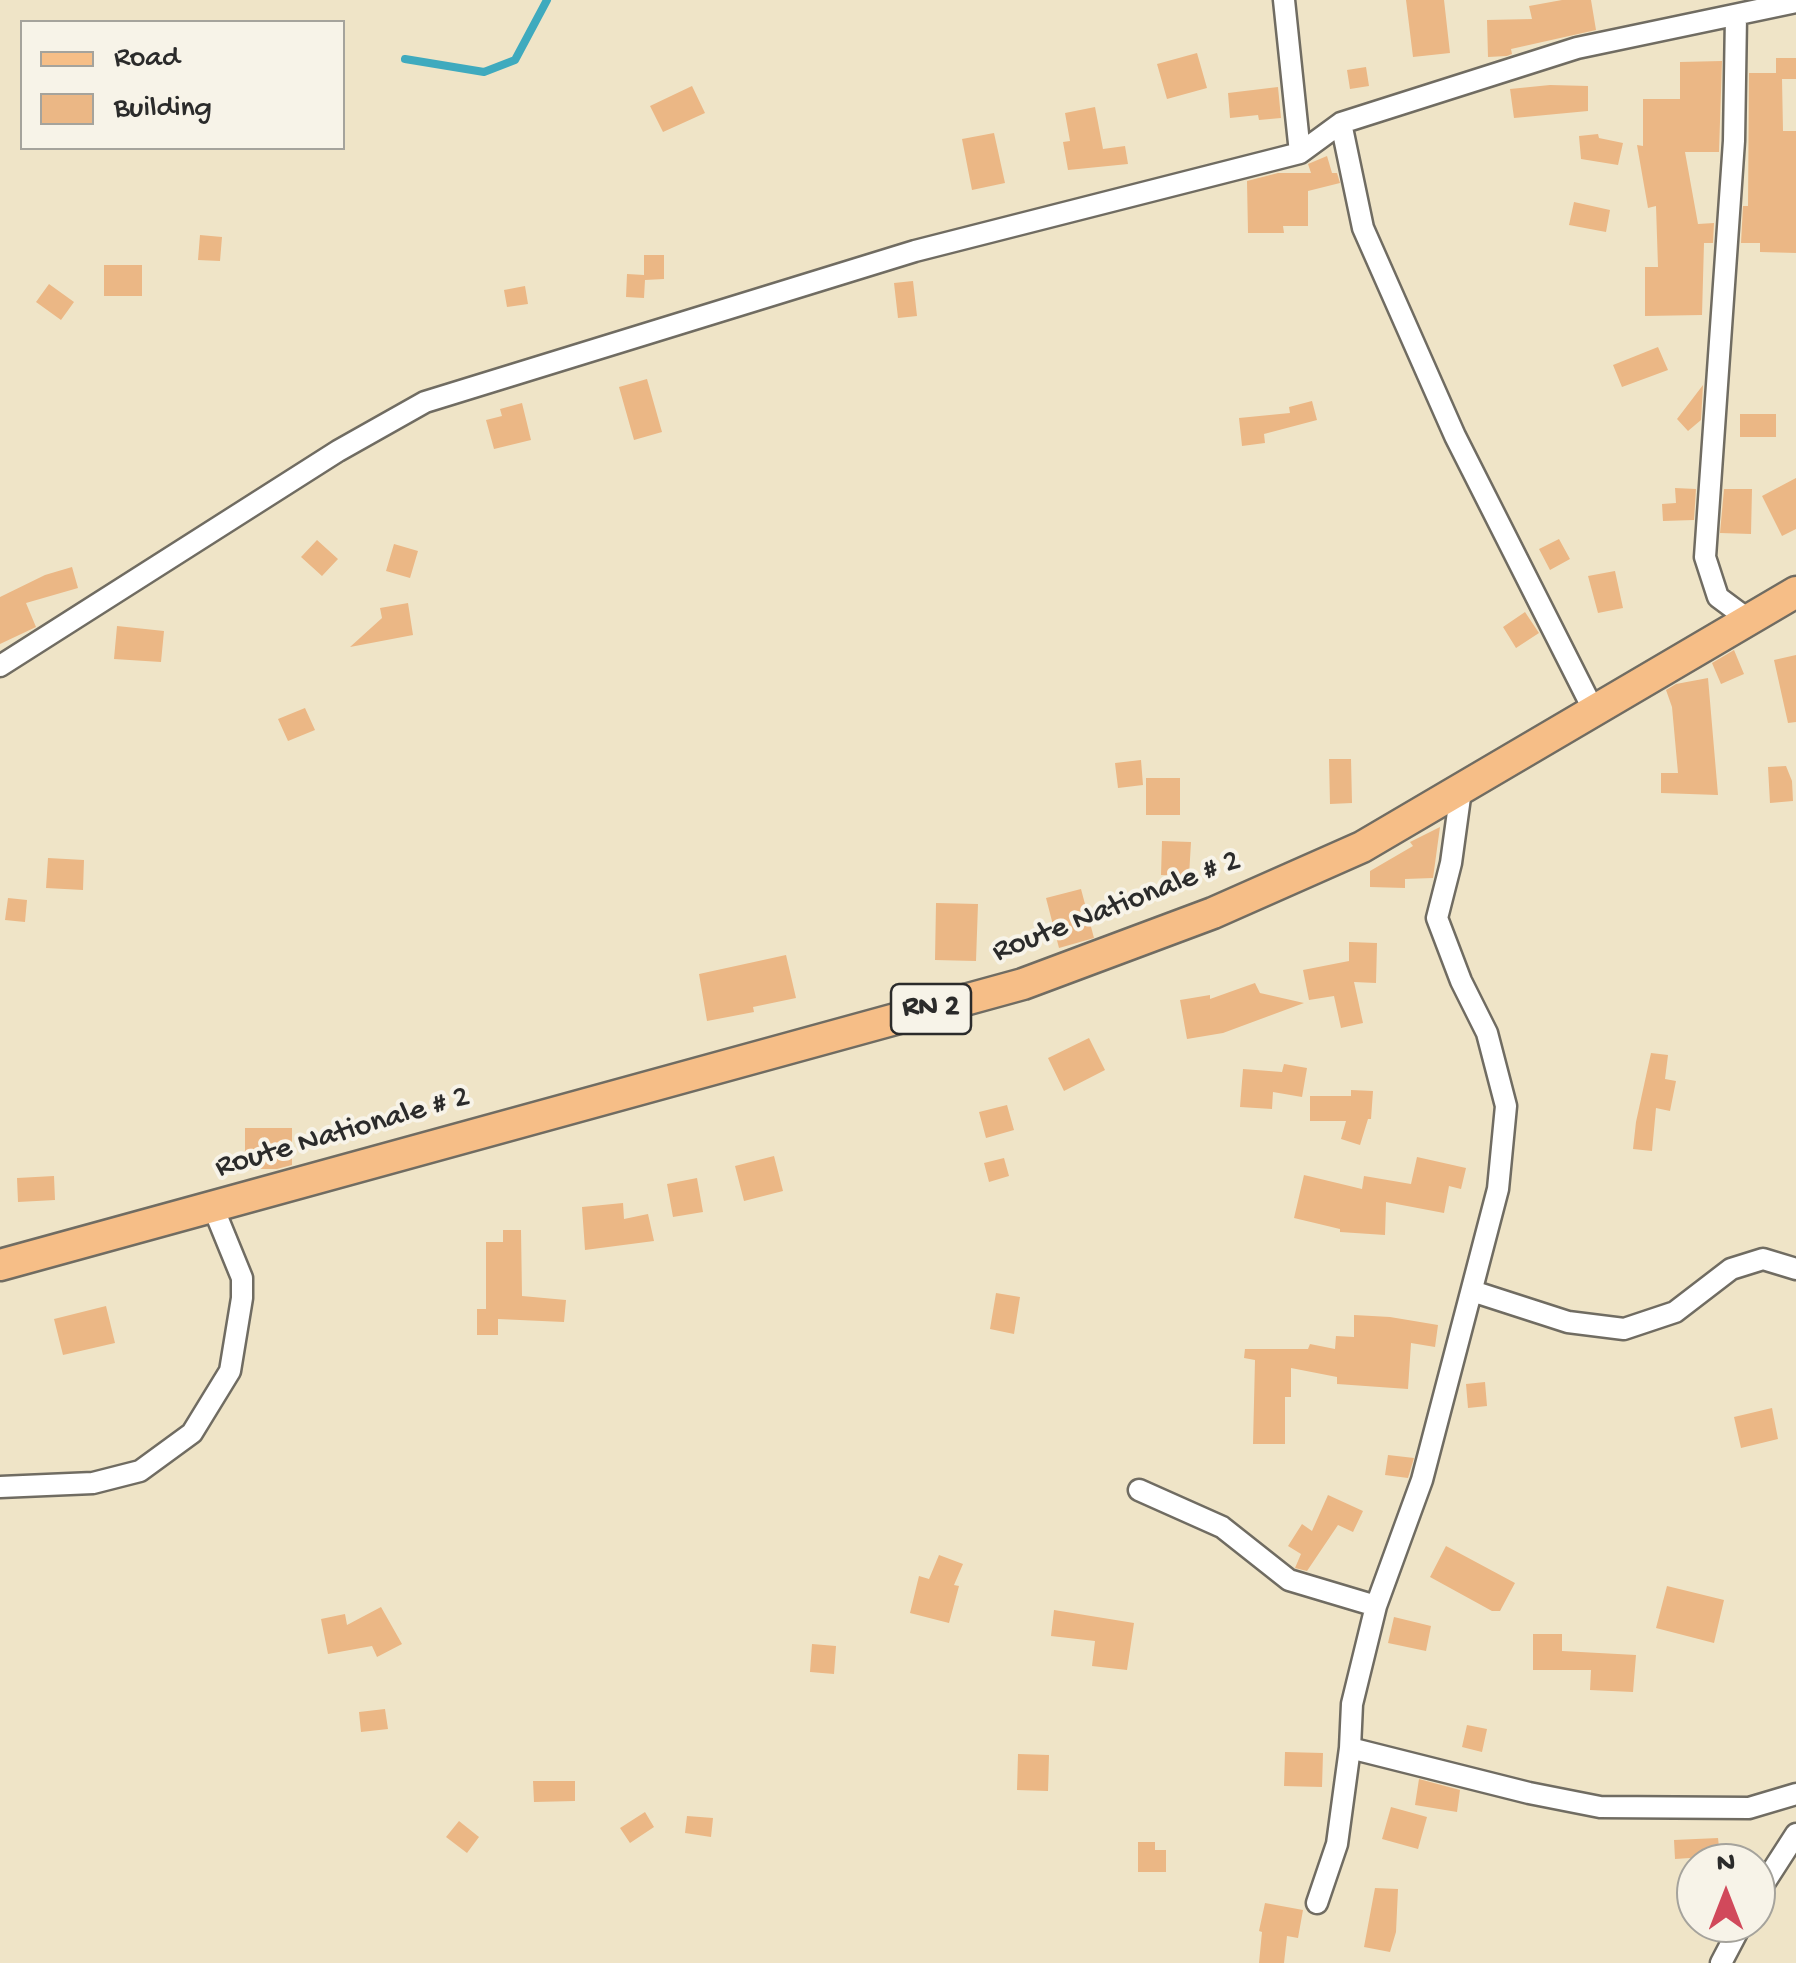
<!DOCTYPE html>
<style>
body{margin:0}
#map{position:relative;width:1796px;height:1963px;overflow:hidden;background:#efe4c7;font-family:"Gochi Hand",sans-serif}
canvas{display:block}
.legend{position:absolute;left:20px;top:20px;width:325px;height:130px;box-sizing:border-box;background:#f7f3e8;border:2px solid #a5a39c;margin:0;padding:12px 18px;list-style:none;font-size:30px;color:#2b2b2b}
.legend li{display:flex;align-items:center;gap:20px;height:50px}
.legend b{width:50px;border:2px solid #a5a39c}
.north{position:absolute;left:1676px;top:1843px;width:100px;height:100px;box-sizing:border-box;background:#f7f3e8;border:2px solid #a5a39c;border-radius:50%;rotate:0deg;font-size:28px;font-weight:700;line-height:40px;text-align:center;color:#2b2b2b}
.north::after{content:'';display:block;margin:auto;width:35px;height:45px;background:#d1495b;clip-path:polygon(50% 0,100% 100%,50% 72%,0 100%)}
</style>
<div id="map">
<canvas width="1796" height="1963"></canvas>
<ul class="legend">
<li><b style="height:12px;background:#f6be87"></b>Road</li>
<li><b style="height:28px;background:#ebb785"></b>Building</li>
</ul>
<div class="north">N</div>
</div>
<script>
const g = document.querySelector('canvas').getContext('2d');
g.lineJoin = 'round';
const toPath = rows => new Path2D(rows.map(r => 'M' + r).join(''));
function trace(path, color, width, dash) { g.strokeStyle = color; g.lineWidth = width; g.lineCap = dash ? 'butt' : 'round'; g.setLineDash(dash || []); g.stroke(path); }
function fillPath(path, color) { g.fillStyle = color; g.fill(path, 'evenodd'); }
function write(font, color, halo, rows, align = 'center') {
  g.font = font + ' "Gochi Hand",sans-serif'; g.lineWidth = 8; g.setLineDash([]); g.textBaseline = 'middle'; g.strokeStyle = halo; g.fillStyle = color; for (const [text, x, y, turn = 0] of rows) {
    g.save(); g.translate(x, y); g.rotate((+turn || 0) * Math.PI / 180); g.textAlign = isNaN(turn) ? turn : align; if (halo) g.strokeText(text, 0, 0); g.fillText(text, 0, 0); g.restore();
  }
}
trace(toPath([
 [405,59,484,72,515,60,547,0]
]), '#3faabe', 8);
fillPath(toPath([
 [1406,0,1444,0,1450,53,1413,57],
 [1562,0,1591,0,1596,30,1511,49,1512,54,1507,56,1488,57,1487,20,1532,19,1529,6],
 [1197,53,1207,88,1167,99,1157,64],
 [1776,58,1796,58,1796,79,1782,79,1783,131,1796,131,1796,253,1760,252,1760,243,1741,243,1743,206,1748,206,1749,73,1776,73],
 [1722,61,1719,152,1685,152,1698,224,1714,223,1713,243,1704,243,1702,315,1645,316,1645,267,1658,267,1656,206,1648,208,1637,145,1643,146,1643,99,1680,99,1680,62],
 [1366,67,1369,86,1350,89,1347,70],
 [1550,85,1588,86,1588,111,1514,118,1510,89],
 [692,86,705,113,663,132,650,106],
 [1278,87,1281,118,1259,120,1258,115,1230,118,1228,93],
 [1095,107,1103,149,1125,146,1128,164,1068,170,1063,142,1070,141,1065,113],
 [994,133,1005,183,972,190,962,139],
 [1598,134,1599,138,1623,143,1618,165,1581,159,1579,136],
 [1327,156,1332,173,1337,173,1340,183,1308,191,1308,226,1283,226,1284,233,1248,233,1247,181,1278,173,1311,173,1308,164],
 [1574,202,1610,210,1606,232,1569,225],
 [200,235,222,237,220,261,198,260],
 [644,255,664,255,664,279,645,280,644,298,626,297,627,274,644,275],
 [104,265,142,265,142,296,104,296],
 [913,281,917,316,898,318,894,283],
 [49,284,74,302,61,320,36,302],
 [525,286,528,304,507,307,504,290],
 [1658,347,1668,370,1622,387,1613,365],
 [647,379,662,432,634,440,619,387],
 [1703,385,1701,420,1688,431,1677,419],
 [1312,401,1317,420,1264,434,1265,443,1242,446,1239,418,1290,413,1289,407],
 [522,403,531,440,494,449,486,420,502,416,500,409],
 [1740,414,1776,414,1776,437,1740,437],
 [1796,478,1796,529,1782,536,1762,496],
 [1675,488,1696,489,1694,520,1663,521,1662,504,1676,503],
 [1724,489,1752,489,1751,534,1720,533],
 [1559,539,1570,559,1550,570,1539,549],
 [317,540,338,559,322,576,301,557],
 [394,544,418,551,410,578,386,571],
 [72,567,78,588,26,603,36,627,0,644,0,597,45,575],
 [1615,571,1623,608,1598,613,1588,576],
 [408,603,413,635,350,647,382,618,380,608],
 [1525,612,1539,633,1516,648,1503,627],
 [117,626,164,631,161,662,114,659],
 [1734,650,1744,674,1721,684,1712,663],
 [1796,655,1796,722,1788,723,1774,660],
 [1708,678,1718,795,1661,793,1661,773,1678,773,1672,707,1666,690,1676,684],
 [305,708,315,730,288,741,278,719],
 [1329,759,1351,759,1352,803,1330,804],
 [1141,760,1143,785,1118,788,1115,763],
 [1786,766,1792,781,1793,801,1770,803,1768,767],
 [1146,778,1180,778,1180,815,1146,815],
 [1440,827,1433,878,1405,879,1405,888,1370,887,1370,871,1413,846,1410,842],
 [1162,841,1191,842,1189,876,1161,875],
 [48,858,84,860,83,890,46,888],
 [1081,889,1094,938,1059,948,1046,898],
 [8,898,27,900,25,922,5,920],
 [936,903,978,904,976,961,935,960],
 [1349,942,1377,943,1376,983,1354,982,1363,1023,1341,1028,1334,996,1309,1000,1303,970,1349,961],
 [786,955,796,998,753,1007,754,1012,707,1021,699,974],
 [1255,983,1260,993,1304,1003,1223,1033,1187,1039,1180,1000,1210,995,1210,999],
 [1089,1038,1105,1070,1064,1091,1048,1058],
 [1651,1053,1668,1055,1665,1079,1676,1081,1670,1111,1656,1108,1652,1151,1633,1149,1636,1122],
 [1284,1064,1307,1068,1302,1097,1273,1092,1272,1109,1240,1107,1243,1069,1282,1072],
 [1351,1090,1373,1091,1371,1119,1368,1119,1360,1145,1341,1139,1346,1121,1310,1121,1310,1096,1351,1096],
 [1007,1105,1014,1130,986,1138,979,1112],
 [245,1128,292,1128,292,1165,277,1169,245,1169],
 [774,1156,783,1191,744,1201,735,1166],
 [1417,1157,1466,1168,1461,1189,1449,1186,1444,1213,1386,1202,1385,1235,1340,1232,1340,1229,1294,1218,1304,1175,1362,1189,1364,1176,1411,1184],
 [1004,1158,1009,1176,989,1182,984,1163],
 [54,1176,55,1200,18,1202,17,1178],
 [697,1178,703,1212,673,1217,667,1184],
 [623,1203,624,1219,648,1214,654,1241,585,1250,582,1207],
 [503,1230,521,1230,522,1296,566,1300,564,1322,498,1319,498,1335,477,1335,477,1309,486,1309,486,1242,503,1242],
 [996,1293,1020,1297,1014,1334,990,1329],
 [106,1306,115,1343,63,1355,54,1319],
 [1354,1315,1390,1317,1438,1325,1435,1347,1411,1343,1408,1389,1337,1384,1337,1377,1291,1368,1291,1397,1285,1397,1285,1444,1253,1444,1255,1360,1244,1358,1245,1349,1308,1349,1310,1344,1335,1349,1336,1336,1354,1337],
 [1485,1382,1487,1406,1468,1408,1466,1384],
 [1772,1408,1778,1439,1741,1448,1734,1417],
 [1388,1455,1414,1458,1408,1478,1385,1475],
 [1328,1495,1363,1511,1353,1532,1338,1525,1307,1571,1295,1568,1301,1554,1288,1546,1302,1524,1312,1531],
 [1446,1546,1515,1583,1500,1611,1492,1611,1430,1577],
 [939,1555,963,1564,954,1585,959,1586,949,1623,910,1613,919,1576,929,1579],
 [1667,1586,1724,1600,1714,1643,1656,1628],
 [381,1607,402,1644,377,1657,372,1646,328,1654,321,1619,345,1614,347,1625],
 [1054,1610,1134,1623,1127,1670,1092,1666,1095,1641,1051,1636],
 [1394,1617,1431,1626,1426,1651,1388,1643],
 [1533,1634,1562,1634,1562,1651,1636,1655,1633,1692,1590,1690,1591,1670,1533,1670],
 [812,1644,836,1646,834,1674,810,1672],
 [385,1709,388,1729,361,1732,359,1712],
 [1467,1725,1487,1729,1482,1752,1462,1747],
 [1285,1752,1323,1753,1322,1787,1284,1786],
 [1018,1754,1049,1755,1048,1791,1017,1790],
 [1419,1779,1460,1790,1457,1812,1415,1805],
 [533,1781,575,1781,575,1801,534,1802],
 [1391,1807,1427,1817,1418,1849,1382,1839],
 [645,1812,654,1827,630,1843,620,1828],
 [687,1816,713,1818,711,1837,685,1833],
 [459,1821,479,1837,467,1853,446,1837],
 [1718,1838,1720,1856,1675,1859,1674,1840],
 [1138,1842,1155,1842,1155,1850,1166,1850,1166,1872,1138,1872],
 [1375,1888,1398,1889,1396,1932,1390,1952,1364,1947],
 [1265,1903,1303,1910,1298,1938,1287,1936,1284,1963,1259,1963,1262,1932,1259,1931]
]), '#ebb785');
const street = toPath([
 [1284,0,1300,153],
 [1736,16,1734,141,1705,557,1718,597,1749,620],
 [1341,123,1363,228,1455,436,1595,713],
 [0,666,338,451,425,402,915,251,1300,153,1341,123,1577,48,1796,2],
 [1472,1291,1568,1322,1624,1329,1675,1312,1731,1269,1763,1259,1796,1269],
 [0,1487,93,1483,140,1471,192,1433,230,1371,242,1298,242,1278,213,1207],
 [1139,1490,1222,1527,1289,1580,1376,1606],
 [1350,1748,1529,1793,1600,1807,1749,1808,1796,1794],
 [1756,1896,1796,1834],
 [1317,1903,1337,1844,1350,1748,1352,1704,1376,1606,1422,1480,1498,1189,1506,1106,1487,1033,1461,981,1437,918,1451,863,1461,790],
 [1721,1963,1742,1923]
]);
const primary = toPath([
 [0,1265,1023,984,1213,913,1362,847,1796,592]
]);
trace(street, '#706c62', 25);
trace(primary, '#706c62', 35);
trace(street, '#fff', 20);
trace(primary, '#f6be87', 30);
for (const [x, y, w] of [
 [931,1009,80]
]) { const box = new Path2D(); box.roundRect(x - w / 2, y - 25, w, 50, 8); g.fillStyle = '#f7f3e8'; g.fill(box); trace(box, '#2b2b2b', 2.5); }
write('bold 30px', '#2b2b2b', null, [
 ["RN 2",931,1009]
]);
write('32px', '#2b2b2b', '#f7f3e8', [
 ["Route Nationale # 2",1117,908,-21],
 ["Route Nationale # 2",343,1134,-16]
]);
</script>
